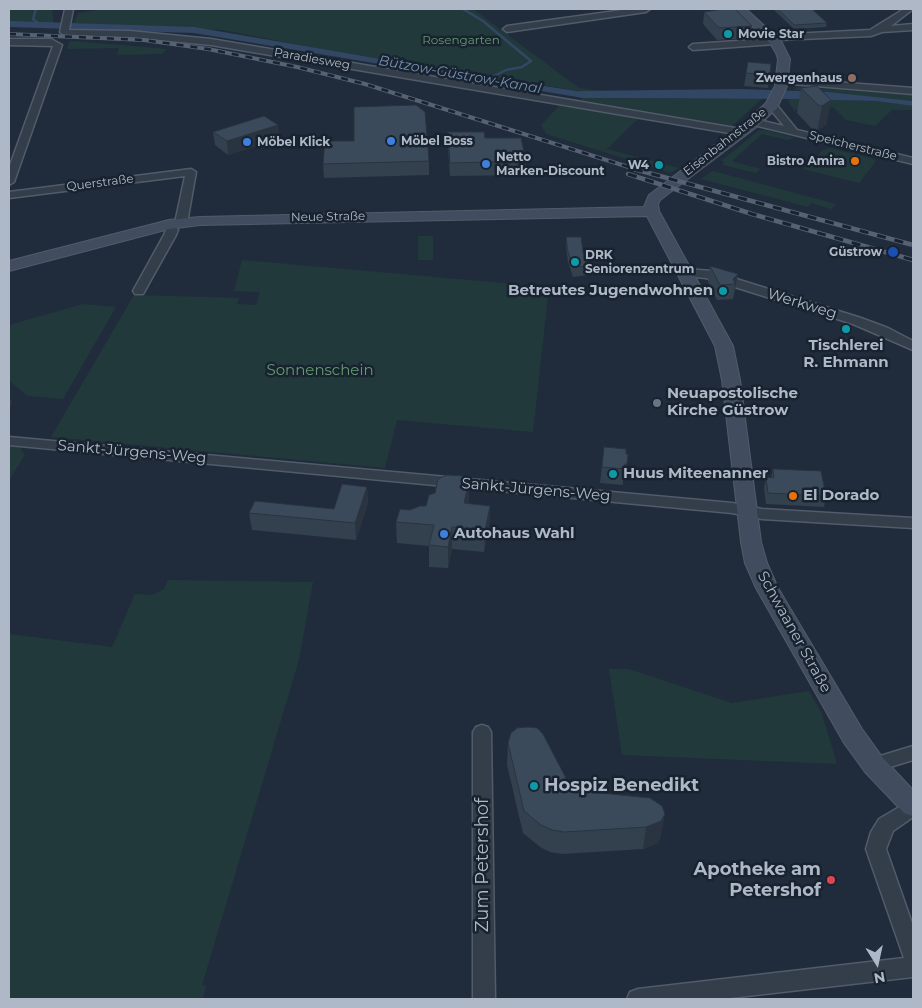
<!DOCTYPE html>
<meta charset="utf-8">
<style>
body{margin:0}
#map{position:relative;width:922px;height:1008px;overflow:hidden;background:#202c3b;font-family:Montserrat,sans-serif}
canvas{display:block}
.frame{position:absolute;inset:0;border:10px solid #aeb8c7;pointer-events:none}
.north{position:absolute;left:852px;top:938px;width:50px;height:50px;-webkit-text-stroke:4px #192330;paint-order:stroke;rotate:170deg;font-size:14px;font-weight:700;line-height:20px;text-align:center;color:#aeb8c7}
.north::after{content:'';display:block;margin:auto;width:18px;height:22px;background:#aeb8c7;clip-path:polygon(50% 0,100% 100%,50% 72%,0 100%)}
</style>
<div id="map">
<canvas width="922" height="1008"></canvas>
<div class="frame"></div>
<div class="north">N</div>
</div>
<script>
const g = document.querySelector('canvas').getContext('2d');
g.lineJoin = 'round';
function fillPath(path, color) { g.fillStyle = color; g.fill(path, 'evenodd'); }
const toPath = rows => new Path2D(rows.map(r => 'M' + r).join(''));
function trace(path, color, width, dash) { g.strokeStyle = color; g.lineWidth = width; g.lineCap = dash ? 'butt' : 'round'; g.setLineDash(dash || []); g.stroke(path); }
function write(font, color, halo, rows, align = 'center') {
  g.font = font + ' Montserrat,sans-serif'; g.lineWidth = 5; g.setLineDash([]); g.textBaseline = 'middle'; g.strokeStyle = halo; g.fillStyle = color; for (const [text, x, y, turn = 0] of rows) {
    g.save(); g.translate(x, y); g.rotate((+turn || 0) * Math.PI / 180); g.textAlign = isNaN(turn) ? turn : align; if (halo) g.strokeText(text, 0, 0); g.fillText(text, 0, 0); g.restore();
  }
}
fillPath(toPath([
 [17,9,52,10,54,26,9,27,9,10],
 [106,9,473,9,579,88,601,91,579,91,320,49,223,30,74,23,78,13],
 [70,41,123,45,166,49,162,54,117,55,119,48,67,49],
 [797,87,913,95,913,101,794,90],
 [582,98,676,99,763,98,732,126,581,100],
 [790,98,876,101,913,106,913,110,892,110,875,126,846,120,833,107,794,110,788,102],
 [560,105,638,119,607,149,679,168,671,173,546,134,541,125],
 [765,130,795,138,787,140,762,134,732,161,760,169,756,173,723,165,724,162,721,161,758,131],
 [829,148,871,158,876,161,859,183,803,169,823,150],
 [713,171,836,204,831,209,811,203,808,207,701,179],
 [418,236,433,236,433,260,418,260],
 [242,260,549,287,533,432,397,420,385,468,51,437,134,295,239,298,237,304,256,305,260,292,234,291],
 [83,304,116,307,63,399,27,396,9,380,9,325],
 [9,446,20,447,25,455,9,480],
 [168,580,313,582,299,660,202,985,206,986,203,999,9,999,9,634,112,647,135,594,152,595,164,589],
 [609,669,629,669,732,703,809,691,822,714,837,764,622,755]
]), '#22393c');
fillPath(toPath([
 [741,89,827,92,913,101,913,106,876,101,797,99,593,98,583,95,579,91]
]), '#324764');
trace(toPath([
 [36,9,33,19,39,24],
 [463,9,483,21,531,61,522,67,506,70,486,80]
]), '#324764', 2.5);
fillPath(toPath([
 [9,21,194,27,480,76,583,92,602,92,607,95,602,98,583,98,194,33,9,27,9,21]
]), '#324764');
const street = toPath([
 [65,9,73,9,69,30,130,31,211,39,741,129,746,132,741,135,211,45,130,37,64,35,60,32,65,9],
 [630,9,650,9,646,12,507,32,503,29,507,26,630,9],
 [904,9,913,9,891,26,913,24,913,30,882,32,871,36,779,40,775,44,693,50,689,47,693,44,767,39,768,36,771,35,870,30,904,9],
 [9,39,51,39,62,45,14,182,9,185,9,168,53,46,9,45,9,39],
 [782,78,913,88,913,94,779,83,777,81,782,78],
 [772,102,775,103,797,130,913,158,913,164,750,124,749,122,754,119,784,126,767,105,772,102],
 [191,169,196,172,187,223,181,226,175,223,185,176,9,198,9,192,191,169],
 [169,222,173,223,178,230,176,235,143,294,135,294,133,291,164,235,166,230,163,225,169,222],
 [687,269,711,271,861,318,888,328,913,341,913,350,853,324,706,278,683,276,681,273,683,270,687,269],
 [9,437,732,503,762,509,913,518,913,528,762,519,732,513,9,445,9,437],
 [482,725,488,727,491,732,495,999,473,999,473,732,476,727,482,725],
 [913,746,913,760,874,772,867,770,865,765,867,760,913,746],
 [913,799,913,817,893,831,886,849,913,926,913,977,721,999,627,999,630,992,638,989,904,958,866,849,871,832,879,819,913,799]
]);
const secondary = toPath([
 [734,9,746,9,781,41,790,59,787,86,777,108,759,125,660,200,658,204,659,211,733,346,740,380,761,542,767,563,778,588,862,729,883,758,913,790,913,816,904,813,865,772,844,743,756,588,745,563,741,542,722,380,715,346,647,216,200,225,169,229,9,271,9,261,169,220,200,217,644,207,649,195,749,119,766,103,775,86,778,59,776,53,770,43,734,9]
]);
trace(street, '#515b69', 3);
trace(secondary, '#515b69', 2);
fillPath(street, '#343e4b');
fillPath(secondary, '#414d5e');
const railFar1 = toPath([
 [9,34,144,40,208,49,297,67,365,84,638,170]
]);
const rail = toPath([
 [634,169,913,245],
 [628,174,752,214,913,260]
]);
trace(railFar1, '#556273', 4);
trace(rail, '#556273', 4.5);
trace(railFar1, '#192330', 2.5, [7]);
trace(rail, '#192330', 3, [9]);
fillPath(toPath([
 [773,9,812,9,827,23,826,27,794,29],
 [704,12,752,26,750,38,717,40,703,24],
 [748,62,771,64,768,88,744,86],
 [801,88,831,100,826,125,817,131,813,130,797,113],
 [278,125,279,139,228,155,215,145,213,132],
 [448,132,485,138,526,161,525,175,450,176,448,146],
 [429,161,429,175,324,178,323,164],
 [566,237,589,266,588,275,573,277,568,262,566,247],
 [710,266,738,274,733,299,717,300,708,281],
 [604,447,628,454,625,480,623,480,623,485,600,483],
 [773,469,826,496,824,507,766,504,764,488,766,477,771,478],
 [367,487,368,503,356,540,252,530,249,513,334,509],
 [435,493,469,504,490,506,489,527,484,552,452,549,448,568,429,567,429,546,397,543,396,522,410,510,426,506],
 [508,743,569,784,581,791,650,798,661,836,658,843,643,849,562,854,550,852,540,847,523,833,507,765]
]), '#33404e');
fillPath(toPath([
 [831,100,826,125,817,131,822,106],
 [278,125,279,139,228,155,227,141],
 [738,274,735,289,734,290,735,284,733,279],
 [9,393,12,403,9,410],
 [469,482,469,503,464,525,464,503],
 [367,487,368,503,356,540,355,523],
 [490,506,489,527,484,552,485,530],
 [452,527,452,549,448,568,448,547],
 [665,814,661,836,658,843,643,849,646,827]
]), '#293440');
const building = toPath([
 [723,9,735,9,752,26,719,28,704,12,723,9],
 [778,9,812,9,827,23,794,25,778,9],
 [748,62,771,64,770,75,746,73,748,62],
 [817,86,831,100,822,106,818,105,801,88,817,86],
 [416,105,425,112,429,161,323,164,325,141,354,141,354,107,416,105],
 [264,116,278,125,227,141,213,132,264,116],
 [448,132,484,132,485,138,521,138,526,161,450,163,448,132],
 [566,237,581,237,583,252,589,266,574,267,568,252,566,237],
 [710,266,738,274,733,279,735,284,720,285,710,266],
 [604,447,626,449,626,454,628,454,627,464,625,464,624,469,602,467,604,447],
 [773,469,821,471,826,496,768,493,766,477,774,478,773,469],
 [447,475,463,476,469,482,464,503,490,506,485,530,452,527,448,547,429,545,434,525,396,522,400,509,410,510,420,506,426,506,429,495,435,493,438,479,447,475],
 [342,484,367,487,355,523,249,513,255,501,334,509,342,484],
 [528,727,537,728,543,734,569,784,581,791,650,798,662,806,665,814,661,821,646,827,564,832,552,830,541,825,524,811,508,743,511,733,517,728,528,727]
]);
fillPath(building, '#3b4a5b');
trace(building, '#293440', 1);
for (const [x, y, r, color] of [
 [728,34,5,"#0f9aa8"],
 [852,78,5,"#8d6e63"],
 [391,141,5,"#3f7fe0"],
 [247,142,5,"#3f7fe0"],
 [855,161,5,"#e8710a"],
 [486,164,5,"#3f7fe0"],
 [659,165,5,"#0f9aa8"],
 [893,252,6,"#1a4fb4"],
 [575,262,5,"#0f9aa8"],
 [723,291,5,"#0f9aa8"],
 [846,329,5,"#0f9aa8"],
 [657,403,5,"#6b7280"],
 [613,474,5,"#0f9aa8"],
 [793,496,5,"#e8710a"],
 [444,534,5,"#3f7fe0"],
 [534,786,5,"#0f9aa8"],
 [831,880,5,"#e0444e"]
]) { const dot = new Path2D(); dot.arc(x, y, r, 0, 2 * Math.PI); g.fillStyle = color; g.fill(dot); trace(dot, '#192330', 2); }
write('bold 12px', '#aeb8c7', '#192330', [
 ["Movie Star",738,34],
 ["Zwergenhaus",842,78,"right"],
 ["Möbel Boss",401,141],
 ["Möbel Klick",257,142],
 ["Netto",496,157],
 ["Marken-Discount",496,171],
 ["Bistro Amira",845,161,"right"],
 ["W4",649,165,"right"],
 ["Güstrow",882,252,"right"],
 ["DRK",585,255],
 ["Seniorenzentrum",585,269]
], 'left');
write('12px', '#649a6f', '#192330', [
 ["Rosengarten",461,40]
]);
write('12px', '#aeb8c7', '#192330', [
 ["Paradiesweg",312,59,10],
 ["Eisenbahnstraße",725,142,-38],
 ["Speicherstraße",853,146,14],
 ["Querstraße",100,183,-7],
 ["Neue Straße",328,217,-1]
]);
write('italic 14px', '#748fb2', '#192330', [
 ["Bützow-Güstrow-Kanal",460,75,10]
]);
write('bold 15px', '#aeb8c7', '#192330', [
 ["Betreutes Jugendwohnen",713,291,"right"],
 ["Tischlerei",846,346,"center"],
 ["R. Ehmann",846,363,"center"],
 ["Neuapostolische",667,394],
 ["Kirche Güstrow",667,411],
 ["Huus Miteenanner",623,474],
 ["El Dorado",803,496],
 ["Autohaus Wahl",454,534]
], 'left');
write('15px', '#aeb8c7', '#192330', [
 ["Werkweg",802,304,17],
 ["Sankt-Jürgens-Weg",132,452,5],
 ["Sankt-Jürgens-Weg",536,490,5],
 ["Schwaaner Straße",794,632,61]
]);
write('15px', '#649a6f', '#192330', [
 ["Sonnenschein",320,371]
]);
write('bold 18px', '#aeb8c7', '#192330', [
 ["Hospiz Benedikt",544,786],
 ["Apotheke am",821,870,"right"],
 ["Petershof",821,891,"right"]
], 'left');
write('18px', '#aeb8c7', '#192330', [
 ["Zum Petershof",483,865,-90]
]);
</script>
